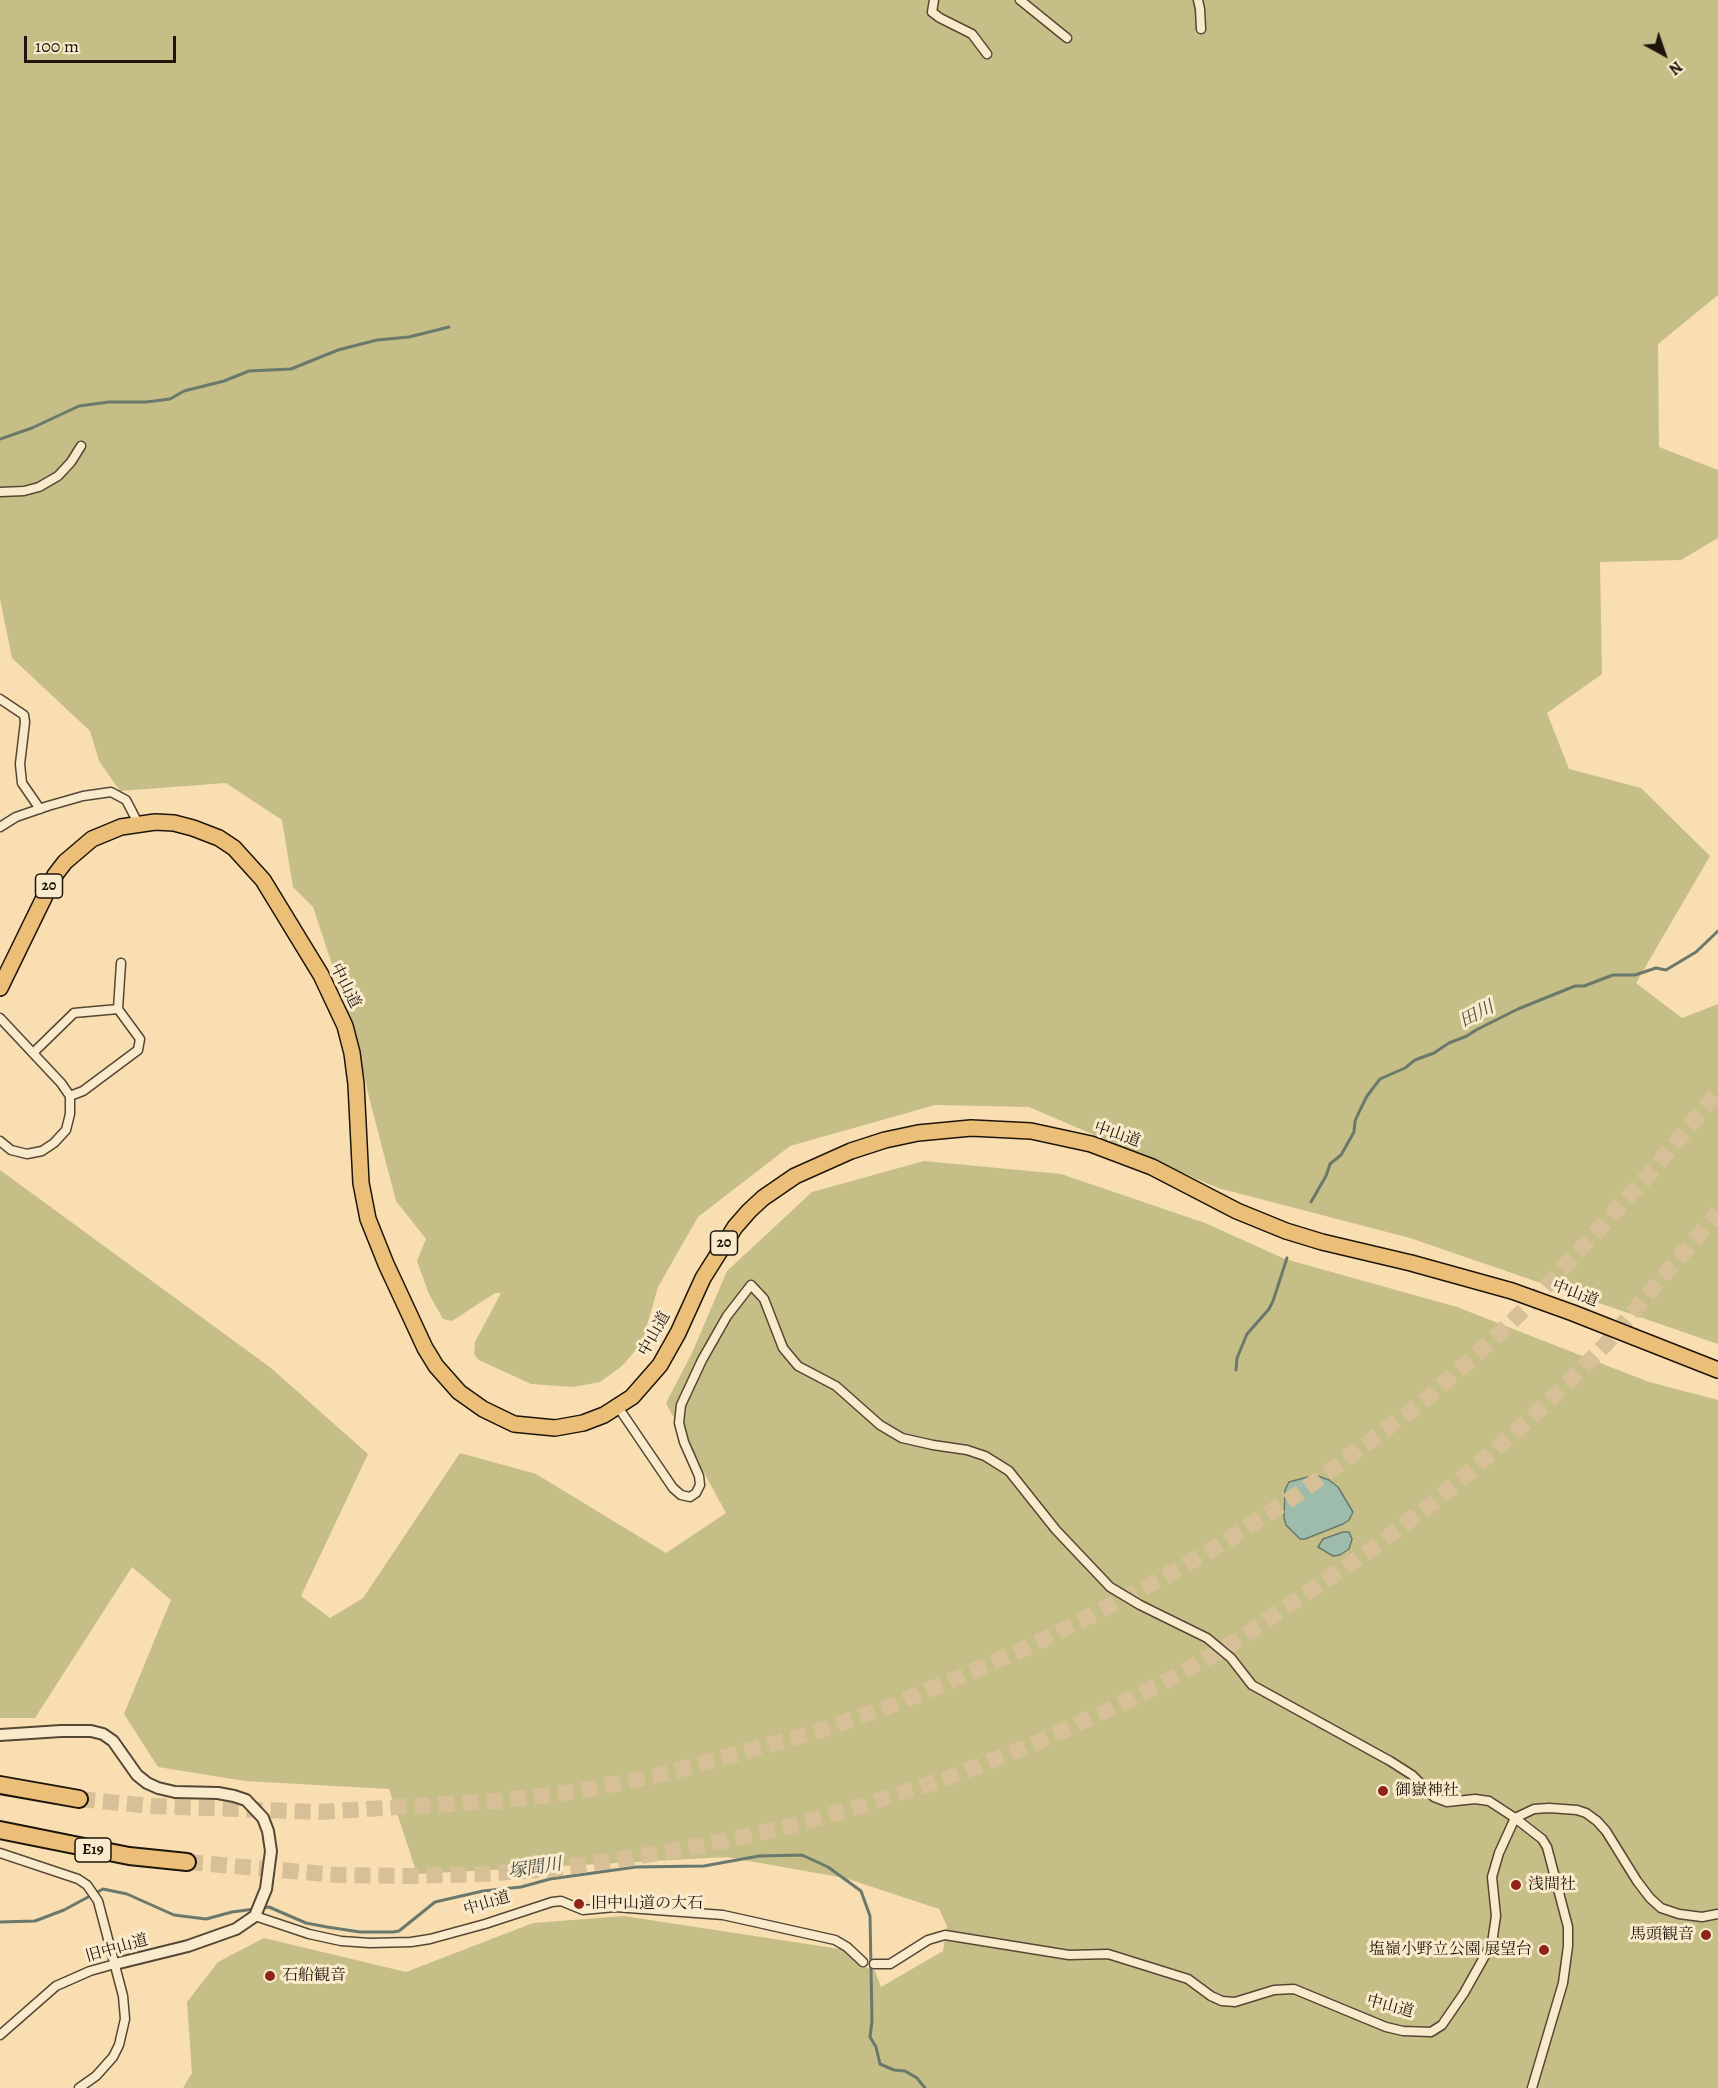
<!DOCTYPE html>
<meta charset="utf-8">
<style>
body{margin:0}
#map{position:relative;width:1718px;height:2088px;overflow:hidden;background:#f8deb1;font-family:Alegreya,serif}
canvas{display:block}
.north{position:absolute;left:1634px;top:24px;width:60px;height:60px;-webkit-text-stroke:4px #faeacc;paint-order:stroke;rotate:140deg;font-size:16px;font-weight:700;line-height:24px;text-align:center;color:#1d150b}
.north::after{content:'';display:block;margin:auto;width:21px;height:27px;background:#1d150b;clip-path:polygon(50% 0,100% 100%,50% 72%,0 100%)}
.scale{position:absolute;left:24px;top:36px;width:152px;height:27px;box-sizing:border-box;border:3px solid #1d150b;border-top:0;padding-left:8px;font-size:18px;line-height:21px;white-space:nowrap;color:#1d150b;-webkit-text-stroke:4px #faeacc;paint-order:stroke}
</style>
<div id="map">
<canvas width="1718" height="2088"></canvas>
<div class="north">N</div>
<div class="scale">100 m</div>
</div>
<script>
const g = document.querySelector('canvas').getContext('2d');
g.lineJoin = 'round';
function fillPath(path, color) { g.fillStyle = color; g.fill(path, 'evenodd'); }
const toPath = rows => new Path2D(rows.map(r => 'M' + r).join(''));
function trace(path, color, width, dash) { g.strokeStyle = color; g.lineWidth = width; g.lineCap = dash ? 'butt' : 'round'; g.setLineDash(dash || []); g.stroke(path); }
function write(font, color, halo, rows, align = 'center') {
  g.font = font + ' Alegreya,"Noto Serif JP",serif'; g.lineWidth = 6; g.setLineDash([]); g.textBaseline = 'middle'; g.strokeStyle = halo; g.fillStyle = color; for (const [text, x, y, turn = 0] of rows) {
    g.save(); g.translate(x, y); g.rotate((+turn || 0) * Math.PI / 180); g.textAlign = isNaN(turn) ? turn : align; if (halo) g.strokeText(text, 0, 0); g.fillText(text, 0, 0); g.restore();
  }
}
fillPath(toPath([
 [0,0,1718,0,1718,295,1658,344,1659,447,1718,470,1718,538,1681,560,1600,562,1602,674,1547,713,1569,769,1641,788,1710,856,1636,983,1682,1018,1718,1004,1718,1344,1410,1238,1218,1188,1029,1107,935,1105,790,1146,698,1217,658,1287,642,1343,622,1366,600,1382,573,1387,531,1384,479,1360,474,1354,475,1342,501,1293,495,1293,452,1321,443,1319,429,1294,417,1261,426,1239,396,1201,370,1101,354,1031,313,907,293,887,282,820,226,783,120,791,99,761,90,731,12,658,0,599],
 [924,1161,1061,1174,1205,1223,1285,1259,1457,1307,1649,1382,1718,1400,1718,2088,183,2088,192,2073,187,2002,218,1962,264,1938,406,1972,533,1923,624,1916,846,1950,857,1963,875,1971,881,1987,943,1951,947,1926,939,1909,845,1878,726,1857,417,1874,389,1789,245,1781,158,1767,124,1714,171,1600,132,1567,35,1718,0,1718,0,1170,271,1368,368,1454,301,1596,330,1618,363,1598,460,1453,536,1474,666,1553,726,1513,666,1403,692,1353,727,1271,812,1192]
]), '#c5bf87');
const water = toPath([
 [1315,1475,1329,1480,1338,1487,1353,1512,1349,1520,1343,1524,1305,1539,1300,1539,1286,1525,1284,1518,1285,1490,1289,1482,1315,1475],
 [1343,1532,1349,1532,1352,1539,1349,1549,1340,1555,1333,1556,1318,1547,1323,1539,1343,1532]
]);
fillPath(water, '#9dbcac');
trace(water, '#6a796c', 1.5);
trace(toPath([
 [0,439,32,428,79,406,109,402,146,402,170,399,184,391,224,381,249,371,291,369,338,350,377,340,409,337,449,327],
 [1311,1202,1326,1176,1330,1164,1341,1155,1354,1132,1355,1121,1360,1110,1367,1096,1380,1079,1405,1068,1415,1060,1434,1053,1449,1043,1467,1036,1476,1030,1518,1009,1575,986,1584,986,1613,975,1635,975,1656,968,1666,970,1696,952,1718,931],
 [1236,1370,1237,1358,1247,1334,1269,1309,1273,1301,1287,1258],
 [262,1908,269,1907,306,1923,327,1927,360,1932,393,1932,399,1931,435,1902,483,1891,521,1887,550,1879,636,1867,704,1866,759,1856,802,1855,828,1867,861,1891,870,1916,872,2021,870,2037,876,2047,880,2064,894,2070,905,2071,917,2078,925,2088],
 [0,1922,35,1921,64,1910,103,1889,127,1894,174,1915,206,1919,232,1912,255,1909]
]), '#6a796c', 3);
trace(toPath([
 [79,1799,151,1806,319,1812,499,1801,579,1791,660,1775,822,1730,895,1704,962,1676,1026,1648,1090,1616,1155,1582,1225,1542,1298,1494,1419,1405,1474,1357,1526,1308,1644,1180,1718,1092],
 [187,1862,338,1875,411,1876,482,1874,553,1869,629,1858,705,1845,787,1827,865,1805,950,1777,1031,1745,1106,1711,1174,1677,1238,1640,1370,1550,1435,1501,1496,1449,1552,1398,1605,1345,1718,1212]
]), '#d7c098', 16, [16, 8]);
const minor = toPath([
 [934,0,932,12,940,18,972,34,987,54],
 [1020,0,1067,38],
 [1198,0,1200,9,1201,29],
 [0,492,24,491,39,487,58,476,71,462,81,446],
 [0,699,24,715,25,722,20,764,22,783,40,809],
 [0,827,16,817,48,806,83,796,111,792,126,800,138,823],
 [0,1018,61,1083,70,1096,70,1114,66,1130,54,1143,42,1151,27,1154,11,1150,0,1141],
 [33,1053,74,1013,118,1009],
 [70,1096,83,1091,138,1050,140,1039,118,1009,121,963],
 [618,1407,673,1488,681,1495,690,1497,696,1493,700,1485,699,1476,684,1442,679,1423,681,1405,702,1360,727,1316,751,1285,764,1299,783,1348,798,1366,836,1386,880,1425,902,1438,933,1445,967,1450,985,1456,1009,1471,1056,1530,1110,1587,1140,1605,1207,1638,1231,1658,1252,1685,1390,1761,1412,1775,1434,1797,1447,1802,1475,1799,1489,1801,1515,1818,1542,1839,1547,1847,1568,1927,1568,1946,1563,1983,1532,2088],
 [0,1853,78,1879,87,1885,98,1901,123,1996,125,2019,119,2045,113,2057,96,2076,79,2088],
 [255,1916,309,1934,341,1941,370,1943,411,1942,430,1939,485,1924,552,1902,561,1901,583,1910,615,1907,723,1915,835,1940,847,1947,863,1962],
 [874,1964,890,1964,928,1940,945,1935,1069,1955,1108,1954,1188,1979,1211,1996,1222,2001,1235,2002,1274,1990,1294,1989,1386,2027,1403,2031,1431,2032,1442,2025,1464,1993,1492,1943,1496,1916,1492,1877,1499,1853,1515,1818,1534,1809,1549,1808,1577,1810,1586,1813,1597,1821,1606,1831,1637,1881,1650,1898,1661,1908,1679,1914,1702,1917,1718,1914],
 [0,2035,56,1986,90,1971,115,1964]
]);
const tertiary = toPath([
 [0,1735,61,1731,91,1731,103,1734,113,1741,137,1775,147,1783,158,1788,175,1792,218,1793,234,1796,246,1800,263,1818,268,1831,271,1851,266,1889,255,1916,236,1929,188,1946,115,1964]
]);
const trunk = toPath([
 [0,988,55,875,65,862,92,839,121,827,155,822,174,823,193,828,219,838,234,848,263,880,321,975,345,1026,352,1053,356,1084,361,1183,368,1219,386,1264,425,1348,436,1366,459,1392,483,1409,514,1424,555,1428,583,1423,604,1415,632,1397,660,1365,678,1333,703,1278,735,1227,749,1211,763,1198,795,1176,851,1151,885,1140,918,1133,971,1128,1031,1131,1091,1144,1152,1167,1237,1211,1286,1231,1322,1242,1411,1263,1512,1291,1573,1313,1718,1370]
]);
const motorway = toPath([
 [0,1785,79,1799],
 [0,1830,129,1856,187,1862]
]);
trace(minor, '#544734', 11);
trace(tertiary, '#544734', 14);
trace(trunk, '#1d150b', 18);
trace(motorway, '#1d150b', 20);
trace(minor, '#faeacc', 8);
trace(tertiary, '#faeacc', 10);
trace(trunk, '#ecbf78', 15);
trace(motorway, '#ecbf78', 16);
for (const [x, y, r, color] of [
 [1383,1791,6,"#8f2418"],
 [1516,1885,6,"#8f2418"],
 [579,1904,6,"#8f2418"],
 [1706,1935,6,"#8f2418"],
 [1544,1950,6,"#8f2418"],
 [270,1976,6,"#8f2418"]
]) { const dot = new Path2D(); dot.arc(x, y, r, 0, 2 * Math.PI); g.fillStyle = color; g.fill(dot); trace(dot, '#faeacc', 2); }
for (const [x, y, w] of [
 [49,886,27],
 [724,1243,27],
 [93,1850,36]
]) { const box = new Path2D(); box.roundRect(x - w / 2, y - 12, w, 24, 4.5); g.fillStyle = '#faeacc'; g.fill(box); trace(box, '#1d150b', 1.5); }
write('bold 15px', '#1d150b', null, [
 ["20",49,886],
 ["20",724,1243],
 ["E19",93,1850]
]);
write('16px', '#1d150b', '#faeacc', [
 ["中山道",345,986,63],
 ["中山道",1117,1135,19],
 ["中山道",1575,1294,21],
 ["中山道",655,1334,-61],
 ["中山道",487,1904,-17],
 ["旧中山道",117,1949,-16],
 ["中山道",1390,2007,15]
]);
write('16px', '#1d150b', '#faeacc', [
 ["御嶽神社",1395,1791],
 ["浅間社",1528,1885],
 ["旧中山道の大石",591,1904],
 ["馬頭観音",1694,1935,"right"],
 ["塩嶺小野立公園 展望台",1532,1950,"right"],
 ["石船観音",282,1976]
], 'left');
write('italic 18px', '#4a4f43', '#faeacc', [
 ["田川",1477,1015,-27],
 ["塚間川",535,1869,-9]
]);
</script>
